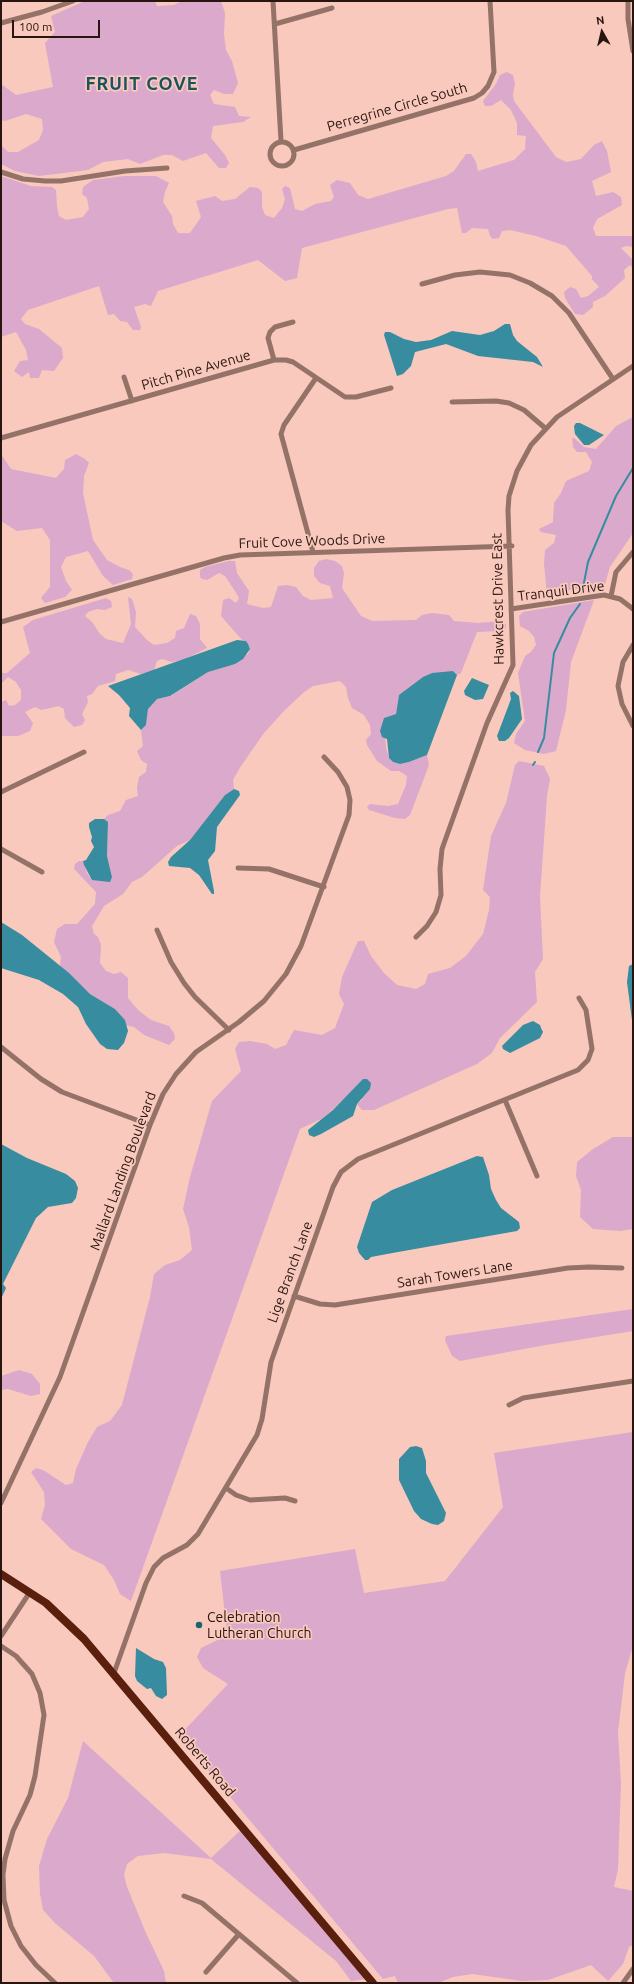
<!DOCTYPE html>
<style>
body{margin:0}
#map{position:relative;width:634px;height:1984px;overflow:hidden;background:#f8c9bc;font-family:Ubuntu,sans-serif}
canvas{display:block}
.frame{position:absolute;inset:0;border:2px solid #29150f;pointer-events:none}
.north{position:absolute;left:582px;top:12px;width:40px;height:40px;-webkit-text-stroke:3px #f8c9bc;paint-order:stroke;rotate:352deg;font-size:11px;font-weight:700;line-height:16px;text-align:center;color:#29150f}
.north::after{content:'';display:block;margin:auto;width:14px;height:18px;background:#29150f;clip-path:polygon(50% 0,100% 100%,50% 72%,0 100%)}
.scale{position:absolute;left:12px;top:20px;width:88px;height:18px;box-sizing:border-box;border:2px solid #29150f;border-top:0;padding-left:5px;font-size:12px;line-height:14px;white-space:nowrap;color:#29150f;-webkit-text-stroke:3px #f8c9bc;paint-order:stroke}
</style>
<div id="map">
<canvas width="634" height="1984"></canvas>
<div class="frame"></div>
<div class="north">N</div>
<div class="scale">100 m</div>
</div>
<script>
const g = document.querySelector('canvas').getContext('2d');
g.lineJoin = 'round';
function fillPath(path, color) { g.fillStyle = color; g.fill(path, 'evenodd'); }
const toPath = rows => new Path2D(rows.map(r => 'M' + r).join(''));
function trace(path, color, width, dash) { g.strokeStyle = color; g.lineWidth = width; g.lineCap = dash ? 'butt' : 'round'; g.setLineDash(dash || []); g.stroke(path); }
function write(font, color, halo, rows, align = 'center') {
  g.font = font + ' Ubuntu,sans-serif'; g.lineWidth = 3.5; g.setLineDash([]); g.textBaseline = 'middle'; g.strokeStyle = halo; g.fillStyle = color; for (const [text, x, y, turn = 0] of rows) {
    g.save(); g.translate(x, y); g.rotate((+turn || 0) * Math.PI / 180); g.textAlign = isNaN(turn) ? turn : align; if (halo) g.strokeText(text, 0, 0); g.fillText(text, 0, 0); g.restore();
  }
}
fillPath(toPath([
 [85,1,155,1,157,6,174,5,182,1,221,1,225,13,224,34,226,50,232,61,238,83,233,94,224,94,214,90,210,95,214,104,235,107,239,116,251,117,243,122,213,126,211,138,225,155,229,163,226,168,219,168,206,153,183,161,172,155,163,155,140,164,128,159,103,162,88,170,39,176,15,171,1,164,1,145,8,152,18,152,39,140,43,130,42,119,26,114,5,121,1,120,1,84,16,95,53,87,45,43,55,32,51,16],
 [507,72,513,75,515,83,513,94,514,101,556,157,566,162,581,159,594,145,602,141,607,151,611,172,592,181,596,196,613,192,621,197,622,205,597,219,593,228,596,236,633,236,633,247,626,246,621,248,633,260,633,268,630,265,624,270,625,278,605,296,593,302,593,307,583,315,575,314,565,298,564,292,570,287,576,289,581,298,588,296,599,287,592,279,592,276,566,246,536,236,510,230,502,231,499,238,493,239,490,236,488,229,472,228,466,233,462,233,457,208,448,209,302,248,297,278,285,281,258,260,158,291,151,306,145,304,134,307,141,327,140,330,133,330,127,322,120,321,114,314,108,315,99,286,28,310,21,319,25,324,39,329,62,348,63,358,54,371,42,370,39,378,30,378,29,372,22,377,14,371,20,361,28,360,26,350,16,332,1,337,1,176,31,186,52,187,56,190,57,207,59,216,66,220,83,217,89,209,87,198,82,194,83,187,93,180,124,176,156,176,169,183,165,192,163,202,172,216,173,224,178,233,190,233,201,217,196,201,215,196,222,201,235,199,250,187,258,188,262,192,262,207,265,215,274,218,282,208,285,199,282,189,285,186,290,188,295,209,302,211,315,204,331,201,334,197,330,185,337,180,350,183,358,195,368,199,446,176,454,171,466,154,471,154,476,162,478,171,514,160,525,149,526,136,517,135,517,123,511,110,501,100,491,106,485,106,483,101,496,84,500,75],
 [633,417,633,533,610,567,605,584,547,594,544,564,545,550,554,543,556,535,541,532,539,529,553,522,554,503,561,493,566,481,589,471,592,462,586,452,577,452,573,447,572,438,574,438,584,447,596,449,616,426],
 [1,454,11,469,56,478,64,469,65,460,76,454,85,459,89,463,84,476,83,493,93,540,107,560,120,567,129,570,133,574,132,579,113,585,103,576,88,551,66,557,61,567,66,581,72,590,65,597,45,603,41,598,50,587,50,540,42,528,17,531,1,521],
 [326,559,335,561,342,566,344,573,342,588,361,616,372,621,416,620,422,615,432,613,449,615,454,621,478,623,500,621,506,624,506,628,499,631,477,632,461,673,457,675,453,671,399,695,396,714,384,718,386,748,389,758,393,762,400,764,409,762,427,755,429,765,410,815,405,819,395,818,369,810,367,807,370,804,388,806,398,804,406,785,407,776,399,771,391,771,377,761,367,745,366,740,371,734,370,725,364,715,352,708,348,698,346,687,340,681,313,686,303,693,283,712,264,733,241,766,233,780,234,789,225,795,190,840,177,846,142,877,132,882,123,894,104,906,92,926,94,934,98,937,101,945,100,963,106,971,114,974,121,972,128,978,128,998,138,1010,151,1020,169,1026,174,1033,175,1039,169,1045,144,1035,134,1027,126,1025,125,1020,115,1009,90,994,60,966,61,957,54,942,57,929,65,924,77,924,95,904,96,892,74,869,75,864,79,861,83,861,87,873,92,880,112,877,107,856,108,822,104,819,108,815,120,811,126,800,138,796,137,788,139,777,146,772,147,764,141,760,137,751,143,746,141,730,146,725,148,709,151,703,157,699,171,696,208,672,248,654,250,649,246,641,242,640,221,616,223,600,229,598,236,603,239,598,233,588,225,576,219,573,207,580,202,579,200,577,200,570,205,567,229,561,235,561,237,573,249,591,247,604,263,608,271,607,278,586,287,585,296,587,303,596,311,600,333,598,330,586,320,583,314,576,314,568,319,561],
 [128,597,132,599,136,612,135,627,147,640,154,645,167,643,175,638,176,631,184,628,190,614,196,616,200,624,200,639,207,648,185,659,172,662,162,659,157,661,154,670,141,674,128,670,116,674,115,681,98,686,92,694,87,696,88,702,82,714,85,720,82,725,74,727,65,718,64,709,59,706,41,710,35,707,25,712,33,723,30,731,18,736,1,736,1,702,6,700,9,706,15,705,21,700,21,690,16,682,8,677,1,684,1,673,7,673,30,653,23,627,33,620,106,598,111,601,112,607,105,610,97,609,88,612,85,616,92,622,100,634,106,639,123,643,131,624],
 [594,600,571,662,566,710,556,751,544,754,525,750,514,743,516,734,525,721,518,673,525,656,531,652,536,645,534,637,529,631,520,626,519,616,523,612],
 [519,761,544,766,550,779,547,796,540,896,543,959,535,972,537,1002,500,1038,492,1053,477,1064,374,1110,362,1110,357,1104,363,1099,350,1094,323,1118,300,1129,131,1601,120,1594,114,1580,104,1565,71,1549,41,1519,45,1505,44,1492,31,1472,36,1468,43,1470,66,1485,73,1483,76,1469,88,1442,97,1427,110,1421,122,1405,150,1297,154,1274,165,1265,180,1260,192,1250,189,1227,183,1209,190,1177,212,1101,241,1071,235,1049,239,1042,250,1041,267,1044,275,1049,286,1045,294,1030,322,1035,335,1028,344,1004,339,994,342,977,358,941,364,941,371,956,384,973,397,985,416,989,425,984,428,974,450,968,466,956,483,934,489,910,490,897,483,890,491,836,506,803,515,765],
 [613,1137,633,1137,633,1229,620,1231,593,1229,580,1217,581,1190,576,1176,577,1162,593,1149],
 [633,1309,633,1331,540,1346,460,1361,452,1356,445,1340,446,1336],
 [19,1370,32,1374,40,1384,40,1394,31,1396,8,1389,1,1390,1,1376],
 [633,1432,633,1646,625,1673,618,1732,621,1784,618,1869,614,1887,633,1891,633,1945,629,1947,623,1964,608,1981,591,1965,548,1980,522,1981,472,1974,453,1977,438,1983,398,1983,395,1976,383,1979,179,1736,228,1684,203,1668,197,1657,201,1648,224,1637,227,1632,220,1571,355,1549,364,1593,445,1581,503,1507,494,1453],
 [83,1741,211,1858,241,1830,366,1979,351,1981,336,1961,211,1859,164,1853,138,1856,127,1864,124,1875,127,1887,146,1933,164,1971,166,1983,114,1983,94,1956,55,1923,43,1910,40,1894,39,1866,47,1839,68,1798]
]), '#daa9cc');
fillPath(toPath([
 [505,324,510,324,513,335,517,341,537,357,543,367,533,362,478,356,446,344,415,352,411,366,403,374,397,376,384,335,385,332,390,332,404,339,416,342,431,340,452,331,480,335,494,331],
 [576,423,580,423,604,435,589,445,584,445,575,434,574,426],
 [237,640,246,641,248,644,250,649,243,659,235,664,208,672,170,696,157,699,148,709,146,725,141,730,129,716,130,708,119,695,108,686],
 [453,671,457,675,427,755,409,762,400,764,393,762,389,758,387,739,382,737,380,731,384,718,396,714,399,695,423,677,432,673],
 [472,678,489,685,483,699,475,700,465,695,464,691],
 [513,691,519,696,522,719,509,738,505,741,499,741,497,736,511,699,510,693],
 [234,789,239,791,240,795,217,827,215,851,208,860,214,891,214,894,212,894,199,875,190,868,169,866,168,862,171,857,190,840,225,795],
 [95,819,104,819,108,822,107,856,112,877,110,882,92,880,84,865,83,861,86,860,94,847,91,841,92,837,89,827,89,823],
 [1,922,22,935,69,973,90,994,115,1009,125,1020,128,1031,124,1043,118,1050,107,1049,100,1044,86,1024,78,1007,63,994,39,980,1,968],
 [633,964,633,1028,627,982,629,966],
 [533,1021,540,1025,541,1028,543,1032,540,1038,510,1053,503,1049,502,1046,523,1025],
 [363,1079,367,1079,371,1083,370,1089,357,1104,353,1116,321,1134,314,1137,309,1135,308,1130,333,1110],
 [1,1144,27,1158,66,1174,75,1181,78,1188,76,1198,72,1203,48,1207,36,1218,3,1284,6,1288,1,1299],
 [477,1156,483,1157,489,1175,491,1189,496,1200,501,1208,519,1222,520,1228,517,1231,398,1252,371,1257,368,1260,365,1260,359,1253,357,1247,372,1202,392,1190],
 [416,1446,422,1448,426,1461,426,1473,446,1513,444,1521,438,1525,432,1524,421,1519,414,1511,399,1480,399,1459,410,1447],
 [136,1648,154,1659,163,1662,166,1668,167,1695,162,1699,156,1696,151,1688,147,1689,137,1681,135,1676]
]), '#378ca0');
trace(toPath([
 [582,593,588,562,616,496,633,468],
 [538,752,544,738,554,653,570,618,580,604],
 [533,765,535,762]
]), '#378ca0', 2);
trace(toPath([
 [273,1,281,141],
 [628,1,628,19,633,51],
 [1,23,42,12,73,1],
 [275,24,332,8],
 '270 154a12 12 0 1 1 24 0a12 12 0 1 1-24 0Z',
 [294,150,474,98,482,93,488,86,494,72,490,1],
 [1,172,23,179,45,181,61,181,125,171,167,168],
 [422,284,455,275,480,272,510,275,530,283,552,296,569,313,613,379],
 [274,360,268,338,270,332,275,327,293,322],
 [124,377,132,401],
 [452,402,496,401,509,403,524,410,545,428],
 [1,438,274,360,286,360,293,362,345,397,356,397,391,388],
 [313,552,281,434,284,425,316,378],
 [611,596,616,572,633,552],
 [511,609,604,595,620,599,633,609],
 [1,622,224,558,240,555,512,546],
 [633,645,623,662,618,686,622,704,633,726],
 [1,792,84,752],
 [1,849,42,872],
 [238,868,269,869,324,887],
 [157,930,171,962,184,983,195,997,229,1030],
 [416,937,427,926,436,912,441,895,440,869,442,849,487,723,513,665,508,510,509,496,517,471,531,445,557,417,633,366],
 [1,1047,41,1079,62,1092,150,1125],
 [505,1100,537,1176],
 [294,1296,320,1304,335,1305,568,1268,589,1267,622,1268],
 [509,1405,523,1398,633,1381],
 [226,1488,236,1495,250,1500,285,1498,295,1501],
 [1,1503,60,1377,150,1125,163,1094,176,1074,196,1052,239,1022,264,1001,286,974,301,946,349,815,350,800,347,787,338,772,324,757],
 [1,1636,30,1592],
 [1,1646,16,1656,32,1674,40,1693,44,1715,35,1776,30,1795,13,1831,5,1859,3,1875,4,1900,11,1926,21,1946,36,1965,55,1983],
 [114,1673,146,1583,154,1567,163,1558,187,1545,198,1534,257,1435,262,1419,271,1362,333,1187,341,1172,358,1159,578,1070,588,1060,592,1049,586,1010,579,998],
 [184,1896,202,1903,297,1983],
 [206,1972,239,1934],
 [623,1983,633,1969]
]), '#957267', 5);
trace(toPath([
 [1,1574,46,1603,84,1639,373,1983]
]), '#5a1f0d', 8);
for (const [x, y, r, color] of [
 [199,1625,4,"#1c6272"]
]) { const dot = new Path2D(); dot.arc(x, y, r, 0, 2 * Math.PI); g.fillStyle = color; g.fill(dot); trace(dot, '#f8c9bc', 1.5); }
write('14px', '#29150f', '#f8c9bc', [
 ["Perregrine Circle South",397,107,-16],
 ["Pitch Pine Avenue",196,370,-16],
 ["Fruit Cove Woods Drive",312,541,-2],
 ["Tranquil Drive",561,591,-7],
 ["Hawkcrest Drive East",498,599,-91],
 ["Mallard Landing Boulevard",123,1171,-70],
 ["Lige Branch Lane",290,1272,-70],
 ["Sarah Towers Lane",455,1274,-9],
 ["Roberts Road",205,1762,50]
]);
write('14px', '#29150f', '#f8c9bc', [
 ["Celebration",207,1617],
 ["Lutheran Church",207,1633]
], 'left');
g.letterSpacing = '1px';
write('bold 18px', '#1b525f', '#f8c9bc', [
 ["FRUIT COVE",142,84]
]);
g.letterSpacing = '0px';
</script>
